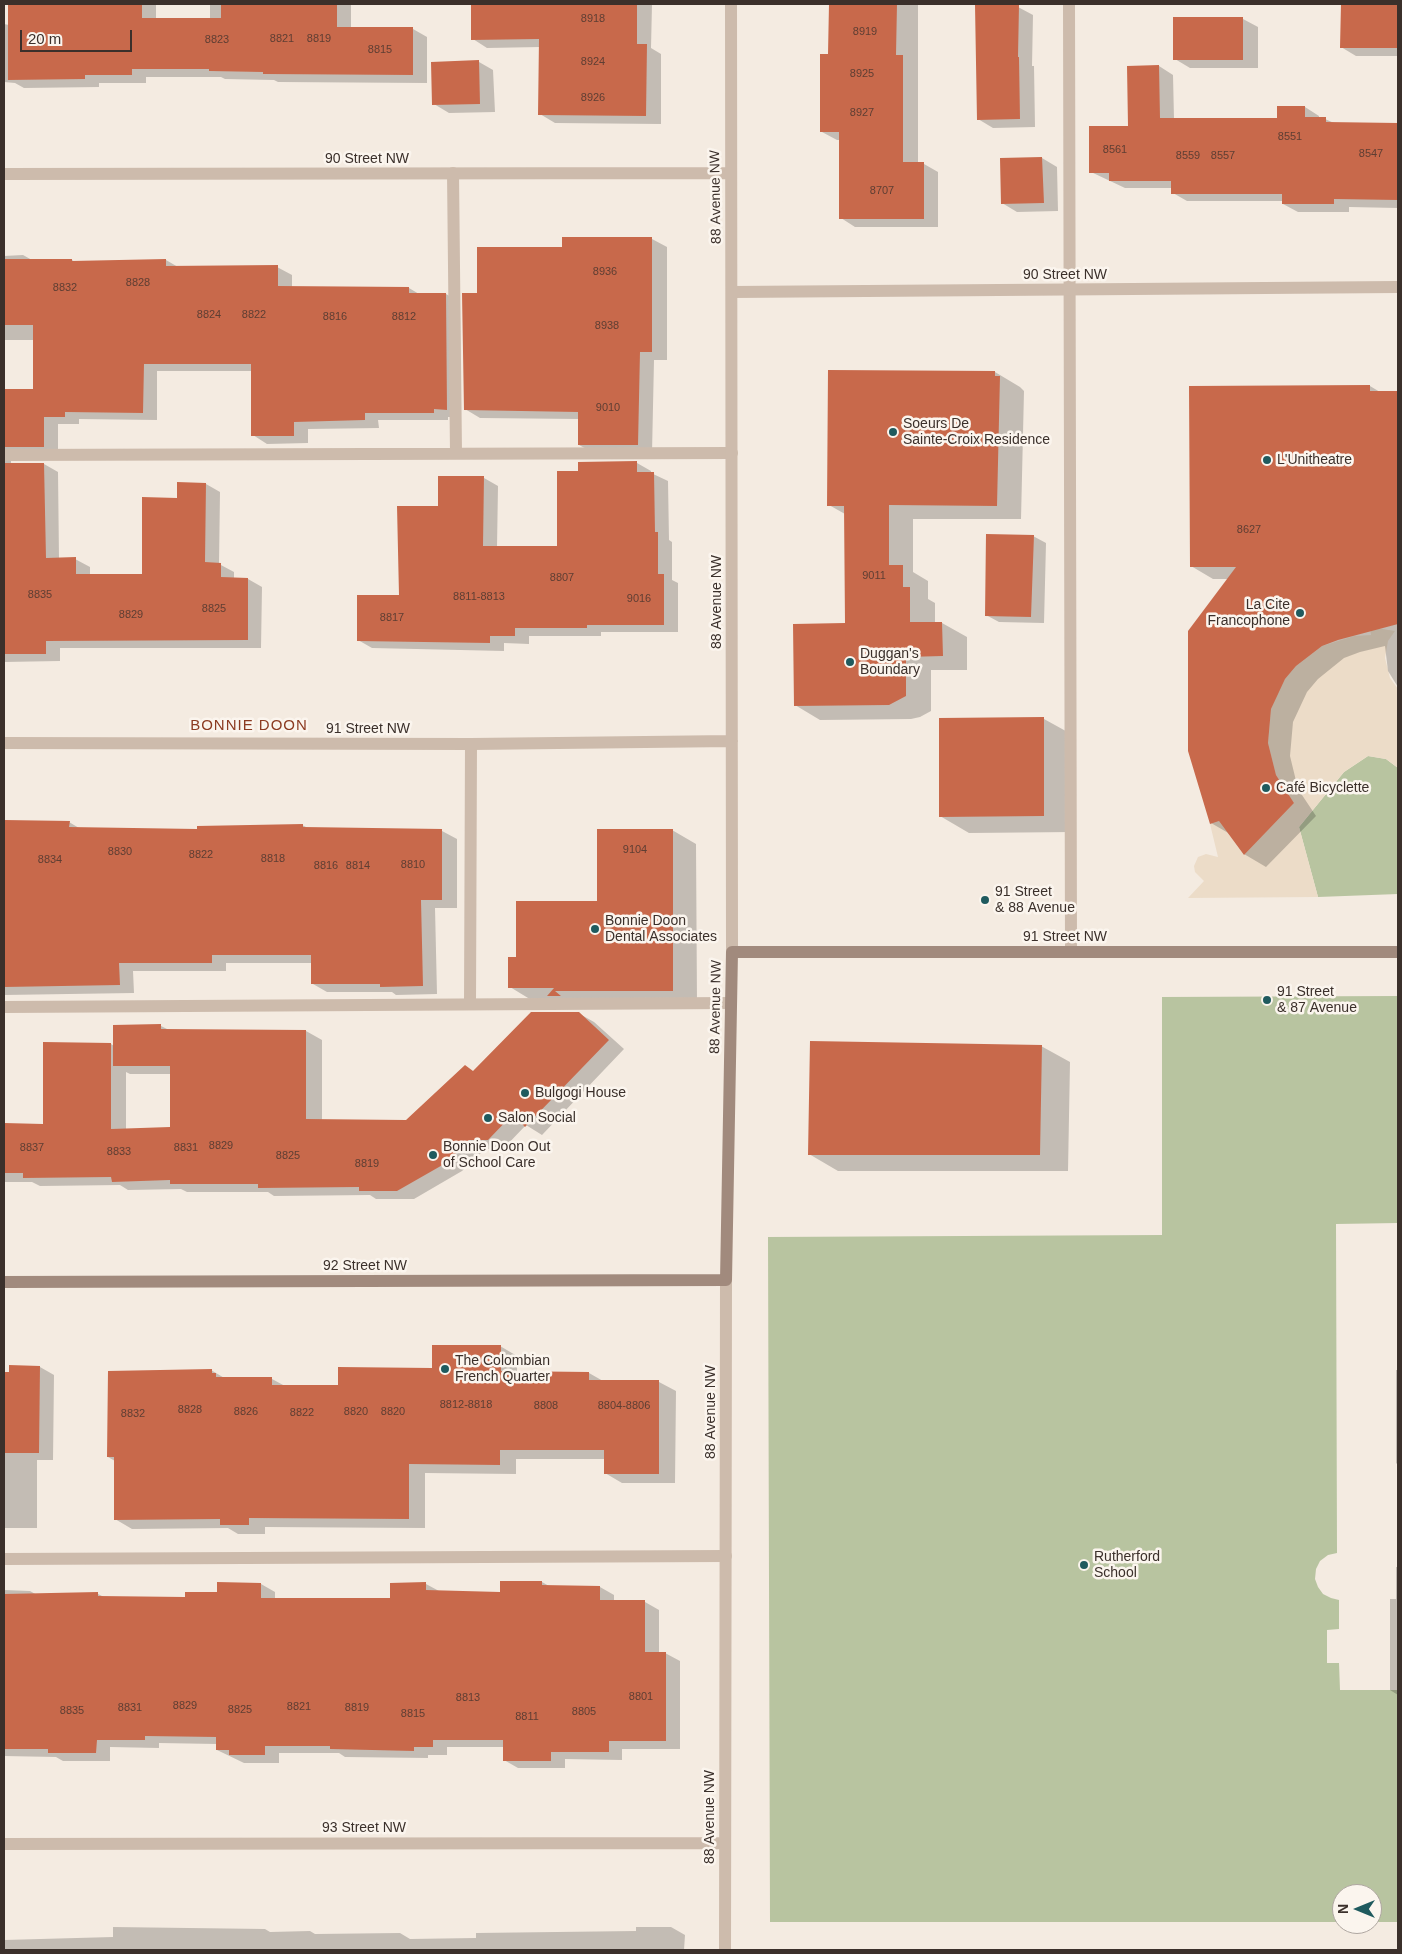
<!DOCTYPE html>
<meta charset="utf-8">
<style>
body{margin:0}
#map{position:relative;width:1402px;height:1954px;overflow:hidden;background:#f4ebe1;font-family:Helvetica,sans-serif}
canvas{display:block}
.frame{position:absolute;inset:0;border:5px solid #3b302b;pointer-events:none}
.north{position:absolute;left:1332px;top:1884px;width:50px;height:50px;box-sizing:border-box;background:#fbf5ee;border:1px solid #aea6a0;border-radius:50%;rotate:270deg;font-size:14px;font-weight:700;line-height:20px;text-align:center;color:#3b302b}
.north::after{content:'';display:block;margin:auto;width:18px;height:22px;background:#1f5a5e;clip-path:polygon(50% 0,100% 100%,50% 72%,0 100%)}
.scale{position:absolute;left:20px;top:30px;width:112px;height:22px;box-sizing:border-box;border:2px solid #3b302b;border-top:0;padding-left:6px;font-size:15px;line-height:18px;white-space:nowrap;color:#3b302b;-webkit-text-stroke:4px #fbf5ee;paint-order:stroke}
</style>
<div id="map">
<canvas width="1402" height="1954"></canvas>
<div class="frame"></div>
<div class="north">N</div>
<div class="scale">20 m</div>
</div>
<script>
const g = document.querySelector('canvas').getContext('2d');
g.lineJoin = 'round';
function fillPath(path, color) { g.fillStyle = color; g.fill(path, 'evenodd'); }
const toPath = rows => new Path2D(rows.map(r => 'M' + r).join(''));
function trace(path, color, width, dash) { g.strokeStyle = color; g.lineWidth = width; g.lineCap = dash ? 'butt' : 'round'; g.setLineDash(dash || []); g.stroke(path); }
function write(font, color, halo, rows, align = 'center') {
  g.font = font + ' Helvetica,sans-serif'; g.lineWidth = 5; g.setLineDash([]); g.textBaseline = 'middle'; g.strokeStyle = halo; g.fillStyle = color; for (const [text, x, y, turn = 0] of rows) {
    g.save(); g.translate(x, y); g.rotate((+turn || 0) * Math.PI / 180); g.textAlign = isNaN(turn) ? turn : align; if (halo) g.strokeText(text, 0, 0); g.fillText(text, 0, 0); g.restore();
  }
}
fillPath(toPath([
 [1368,756,1386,759,1398,768,1398,894,1318,897,1299,827,1344,772],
 [1398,996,1398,1223,1336,1224,1337,1553,1328,1555,1320,1561,1316,1569,1315,1579,1318,1587,1323,1594,1331,1598,1339,1600,1339,1629,1327,1630,1327,1663,1339,1663,1340,1690,1398,1690,1398,1922,1372,1922,1372,1894,1342,1894,1342,1922,770,1922,768,1237,1162,1235,1162,997]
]), '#b8c4a0');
fillPath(toPath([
 [1370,627,1395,631,1388,641,1385,658,1390,678,1398,689,1398,768,1386,759,1368,756,1344,772,1299,827,1318,897,1188,898,1204,881,1195,872,1194,866,1198,857,1206,854,1218,857,1210,824,1219,821,1244,855,1294,803,1276,775,1268,743,1271,709,1277,694,1285,679,1296,666,1322,646,1354,636,1371,635]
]), '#ecdcc8');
fillPath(toPath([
 [9,4,156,4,156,19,210,20,210,4,351,4,351,29,413,29,427,37,427,83,278,82,274,80,225,79,221,77,146,77,146,83,99,83,99,87,24,88,15,83,4,82,4,24,9,25],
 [472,4,652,4,651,48,661,54,661,124,555,123,540,114,540,47,487,48,473,39],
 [830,4,918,4,918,163,924,164,938,172,938,227,855,227,841,218,841,140,837,140,822,132,829,56],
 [1342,4,1398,4,1398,56,1356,56,1341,47],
 [1018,7,1033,15,1032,66,1034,66,1035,127,993,128,978,119],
 [1243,19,1258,27,1258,68,1190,68,1175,59],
 [479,62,493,70,495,112,449,113,434,104],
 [1159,66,1173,75,1174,119,1278,119,1305,107,1319,116,1319,119,1325,119,1334,123,1398,124,1398,208,1349,207,1349,212,1298,212,1283,204,1283,201,1187,201,1173,193,1173,188,1125,188,1091,172,1129,127],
 [1042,158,1057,167,1058,211,1017,212,1002,203],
 [563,239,652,239,667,247,667,360,654,360,652,453,594,453,579,445,579,419,480,418,465,409,478,294,563,248],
 [23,255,32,260,72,260,75,262,166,260,178,267,277,267,292,275,292,287,409,288,419,294,446,294,460,302,461,417,448,417,448,420,378,420,379,428,308,429,308,443,267,444,253,435,253,371,157,371,157,420,79,419,79,424,58,424,58,454,11,459,11,464,44,464,58,472,59,559,75,559,90,567,90,575,143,575,179,499,206,484,220,492,219,564,234,572,234,579,248,579,262,587,261,648,60,648,60,661,4,662,4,390,34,390,34,340,4,340,4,256],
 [995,372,1020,387,1024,391,1021,519,913,519,913,572,928,581,928,599,935,603,935,623,942,623,967,637,967,670,931,670,931,711,920,717,911,719,820,720,795,705,846,625,845,514,829,505],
 [1370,386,1380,392,1398,392,1398,687,1388,671,1385,646,1360,652,1344,658,1318,679,1307,692,1293,722,1290,756,1298,789,1316,816,1266,867,1244,854,1230,834,1211,823,1229,579,1213,579,1191,566],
 [637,463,651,471,651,473,668,481,669,540,672,542,672,580,678,583,678,632,601,632,601,636,529,636,529,644,504,643,504,651,372,648,358,640,400,596,439,507,484,478,498,486,497,547,558,547,579,472],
 [1033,536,1046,543,1044,623,999,622,986,615],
 [1044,719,1073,735,1073,832,969,833,940,816],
 [4,821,69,822,79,828,198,830,302,825,308,828,442,831,457,839,457,908,435,908,437,994,396,995,392,992,327,992,313,984,313,963,226,963,226,971,133,971,134,993,4,995],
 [672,830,696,844,697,1004,533,1001,510,987,518,958,598,903],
 [578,1013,594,1022,624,1049,542,1135,526,1125,504,1148,485,1149,462,1171,414,1199,376,1199,370,1195,274,1196,268,1192,187,1192,181,1189,128,1190,120,1185,40,1186,32,1182,4,1182,4,1125,44,1125,111,1044,114,1046,161,1026,169,1030,306,1031,322,1040,322,1120,406,1122,474,1072],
 [126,1072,130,1074,171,1074,171,1129,126,1130],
 [1041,1046,1070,1062,1068,1171,838,1171,809,1154],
 [500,1346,517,1356,517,1373,589,1373,603,1381,659,1382,676,1391,675,1483,622,1483,605,1473,605,1459,516,1459,516,1474,425,1473,425,1528,265,1527,265,1534,238,1534,228,1528,132,1529,115,1519,115,1461,108,1457,211,1370,226,1379,272,1379,285,1386,339,1386,434,1369],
 [40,1367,54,1375,53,1460,37,1460,37,1528,4,1528,4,1374],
 [1396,1370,1398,1370,1398,1465,1396,1463],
 [1396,1567,1398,1567,1398,1695,1390,1690,1390,1599,1396,1599],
 [542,1582,549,1586,600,1587,614,1595,614,1601,645,1602,659,1610,659,1653,665,1653,680,1661,680,1749,622,1749,622,1760,565,1759,565,1768,518,1768,504,1760,504,1747,447,1747,447,1755,428,1755,428,1758,345,1757,339,1753,279,1753,279,1763,244,1763,217,1750,217,1744,159,1743,159,1748,110,1747,110,1761,63,1761,56,1757,4,1756,4,1590,30,1591,37,1595,98,1594,104,1597,186,1598,261,1584,275,1592,275,1599,392,1600,426,1584,439,1591,501,1593],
 [113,1927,265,1929,270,1932,310,1931,315,1934,400,1933,410,1939,476,1938,476,1933,636,1931,636,1927,671,1927,685,1935,684,1950,4,1950,4,1940,113,1937]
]), '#0003');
fillPath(toPath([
 [8,4,142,4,142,18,221,18,221,4,337,4,337,27,413,27,413,75,263,74,263,72,209,71,209,69,132,69,132,75,85,75,85,79,8,80],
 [471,4,637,4,637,44,647,44,646,116,538,115,539,39,471,40],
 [829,4,897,4,896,55,903,55,903,162,924,162,924,219,839,219,839,132,820,132,820,54,828,54],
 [1341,4,1398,4,1398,48,1340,48],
 [975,5,1019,5,1018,57,1019,57,1020,119,977,120],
 [1173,17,1243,17,1243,60,1173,60],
 [479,60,480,104,432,105,431,62],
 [1159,65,1160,118,1277,118,1277,106,1305,106,1305,117,1326,117,1326,122,1398,123,1398,200,1334,199,1334,204,1282,204,1282,194,1171,194,1171,181,1109,181,1109,173,1089,173,1089,126,1128,126,1127,66],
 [1042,157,1044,203,1001,204,1000,158],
 [562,237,652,237,652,352,640,352,638,445,578,445,578,412,464,410,462,293,477,293,477,247,562,247],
 [4,259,72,259,72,261,166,259,166,266,278,265,278,286,409,287,409,293,446,293,447,410,434,409,434,413,365,413,365,420,294,422,294,436,251,436,251,364,144,364,143,413,65,412,65,417,44,417,44,447,4,447,4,389,33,389,33,325,4,325],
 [828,370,995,371,995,376,1000,376,997,506,889,505,889,565,903,565,903,587,910,587,910,622,942,622,943,656,906,657,906,696,889,705,794,706,793,624,845,623,844,506,827,506],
 [1370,385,1370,391,1398,391,1398,624,1338,640,1322,646,1296,666,1285,679,1271,709,1268,743,1276,775,1294,803,1244,855,1219,821,1210,824,1188,751,1188,631,1236,567,1190,567,1189,386],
 [637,461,637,472,654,472,655,532,658,532,658,574,664,574,664,625,587,625,587,628,515,628,515,636,490,636,490,643,357,641,357,595,399,595,397,506,438,506,438,476,484,476,483,546,557,546,557,471,578,471,578,462],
 [4,463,44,463,46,558,76,557,76,574,142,574,142,497,177,498,177,482,206,483,205,562,221,563,221,577,248,578,248,640,46,641,46,654,4,654],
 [986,534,1034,535,1031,617,985,616],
 [1044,717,1044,816,939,817,939,718],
 [4,820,70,821,69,827,197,829,197,826,303,824,303,827,442,829,442,900,421,900,423,986,380,987,380,984,311,984,311,955,212,955,212,963,119,963,120,985,4,987],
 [597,829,673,829,673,991,555,991,561,996,547,996,554,988,508,988,508,957,516,957,516,901,597,901],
 [531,1012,579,1012,609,1040,525,1127,513,1114,488,1140,469,1140,446,1163,397,1191,359,1191,359,1187,258,1188,258,1184,170,1184,170,1180,112,1182,111,1177,23,1178,23,1173,4,1173,4,1123,43,1124,43,1042,111,1043,111,1129,170,1127,170,1066,113,1066,113,1025,161,1024,161,1029,306,1030,306,1119,406,1120,465,1065,473,1071],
 [810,1041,1042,1045,1040,1155,808,1155],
 [432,1345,501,1345,501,1371,589,1372,589,1380,659,1380,659,1474,604,1474,604,1450,500,1450,500,1465,409,1464,409,1519,249,1518,249,1525,220,1525,220,1519,114,1520,114,1457,107,1457,108,1371,212,1369,212,1373,216,1373,216,1377,272,1377,272,1385,338,1385,338,1367,432,1368],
 [9,1365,40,1366,39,1453,4,1453,4,1372,9,1372],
 [500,1581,542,1581,542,1585,600,1586,600,1600,645,1600,645,1652,666,1652,666,1741,609,1741,609,1752,551,1752,551,1761,503,1761,503,1740,433,1740,433,1747,414,1747,414,1751,330,1749,330,1746,265,1746,265,1755,229,1755,229,1750,216,1750,216,1737,145,1736,145,1740,97,1740,96,1753,48,1753,48,1749,4,1749,4,1594,98,1592,98,1596,185,1597,185,1592,217,1592,217,1582,261,1583,261,1598,390,1598,390,1583,426,1582,426,1590,500,1592]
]), '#c8694b');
trace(toPath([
 [1069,4,1071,952],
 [453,173,456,453],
 [4,455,732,453],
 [470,1004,471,744],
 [4,1007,731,1003],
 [4,1559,726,1556]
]), '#cdbbac', 12);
trace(toPath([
 [731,4,732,952],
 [4,174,731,173],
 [733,292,1398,287],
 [4,743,471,744,732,741],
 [4,1844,725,1843],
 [725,1950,726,1280]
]), '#cdbbac', 12);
trace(toPath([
 [4,1282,726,1280,732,952,1398,952]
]), '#a18a7d', 12);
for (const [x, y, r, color] of [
 [893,432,5,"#1f5a5e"],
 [1267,460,5,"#1f5a5e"],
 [1300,613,5,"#1f5a5e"],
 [850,662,5,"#1f5a5e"],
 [1266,788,5,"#1f5a5e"],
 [985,900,5,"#1f5a5e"],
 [595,929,5,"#1f5a5e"],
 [1267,1000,5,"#1f5a5e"],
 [525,1093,5,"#1f5a5e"],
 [488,1118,5,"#1f5a5e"],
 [433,1155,5,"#1f5a5e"],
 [445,1369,5,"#1f5a5e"],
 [1084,1565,5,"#1f5a5e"]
]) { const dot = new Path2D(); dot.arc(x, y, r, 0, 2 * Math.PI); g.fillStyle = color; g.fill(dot); trace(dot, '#fbf5ee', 2); }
write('11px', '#5e3e33', null, [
 ["8918",593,19],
 ["8919",865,32],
 ["8821",282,39],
 ["8819",319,39],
 ["8823",217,40],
 ["8815",380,50],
 ["8924",593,62],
 ["8925",862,74],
 ["8926",593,98],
 ["8927",862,113],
 ["8551",1290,137],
 ["8561",1115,150],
 ["8547",1371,154],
 ["8559",1188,156],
 ["8557",1223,156],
 ["8707",882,191],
 ["8936",605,272],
 ["8828",138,283],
 ["8832",65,288],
 ["8824",209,315],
 ["8822",254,315],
 ["8816",335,317],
 ["8812",404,317],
 ["8938",607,326],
 ["9010",608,408],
 ["8627",1249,530],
 ["9011",874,576],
 ["8807",562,578],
 ["8835",40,595],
 ["8811-8813",479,597],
 ["9016",639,599],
 ["8825",214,609],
 ["8829",131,615],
 ["8817",392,618],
 ["9104",635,850],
 ["8830",120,852],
 ["8822",201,855],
 ["8818",273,859],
 ["8834",50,860],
 ["8810",413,865],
 ["8816",326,866],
 ["8814",358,866],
 ["8829",221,1146],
 ["8837",32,1148],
 ["8831",186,1148],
 ["8833",119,1152],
 ["8825",288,1156],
 ["8819",367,1164],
 ["8812-8818",466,1405],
 ["8808",546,1406],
 ["8804-8806",624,1406],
 ["8828",190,1410],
 ["8826",246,1412],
 ["8820",356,1412],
 ["8820",393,1412],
 ["8822",302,1413],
 ["8832",133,1414],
 ["8801",641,1697],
 ["8813",468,1698],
 ["8829",185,1706],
 ["8821",299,1707],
 ["8831",130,1708],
 ["8819",357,1708],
 ["8825",240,1710],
 ["8835",72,1711],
 ["8805",584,1712],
 ["8815",413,1714],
 ["8811",527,1717]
]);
write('14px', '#3b302b', '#fbf5ee', [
 ["90 Street NW",367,159],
 ["88 Avenue NW",716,197,-91],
 ["90 Street NW",1065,275],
 ["88 Avenue NW",717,602,-90],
 ["91 Street NW",368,729],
 ["91 Street NW",1065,937],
 ["88 Avenue NW",716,1007,-89],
 ["92 Street NW",365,1266],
 ["88 Avenue NW",711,1412,-90],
 ["88 Avenue NW",710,1817,-90],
 ["93 Street NW",364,1828]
]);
write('14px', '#3b302b', '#fbf5ee', [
 ["Soeurs De",903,424],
 ["Sainte-Croix Residence",903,440],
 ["L'Unitheatre",1277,460],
 ["La Cite",1290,605,"right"],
 ["Francophone",1290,621,"right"],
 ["Duggan's",860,654],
 ["Boundary",860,670],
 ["Café Bicyclette",1276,788],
 ["91 Street",995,892],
 ["& 88 Avenue",995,908],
 ["Bonnie Doon",605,921],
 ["Dental Associates",605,937],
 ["91 Street",1277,992],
 ["& 87 Avenue",1277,1008],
 ["Bulgogi House",535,1093],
 ["Salon Social",498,1118],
 ["Bonnie Doon Out",443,1147],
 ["of School Care",443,1163],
 ["The Colombian",455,1361],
 ["French Quarter",455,1377],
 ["Rutherford",1094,1557],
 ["School",1094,1573]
], 'left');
g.letterSpacing = '1px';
write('15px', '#8c3b22', '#fbf5ee', [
 ["BONNIE DOON",249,726]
]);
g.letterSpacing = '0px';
</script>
